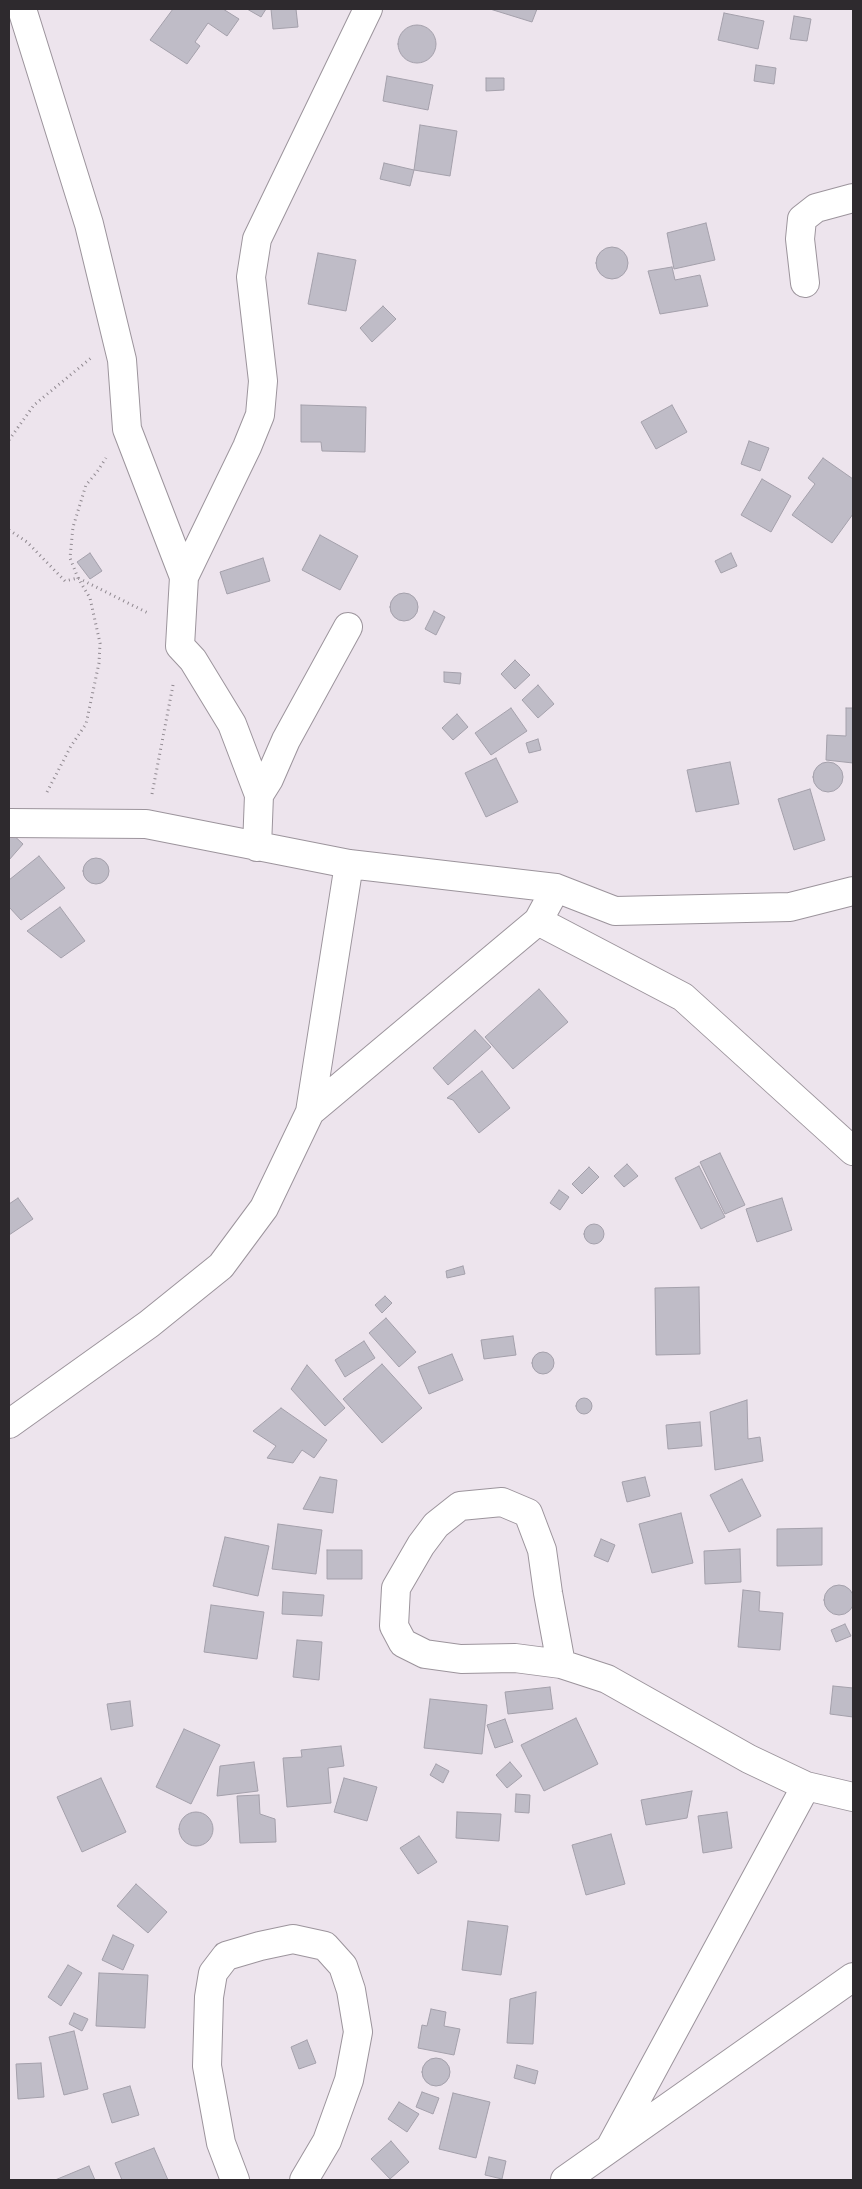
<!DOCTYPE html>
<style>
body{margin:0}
#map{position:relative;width:862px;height:2189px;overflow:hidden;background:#ede4ed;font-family:"Fira Sans Condensed",sans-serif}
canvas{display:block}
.frame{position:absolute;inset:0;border:10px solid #2e2a2e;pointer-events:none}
</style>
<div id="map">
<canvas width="862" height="2189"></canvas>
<div class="frame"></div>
</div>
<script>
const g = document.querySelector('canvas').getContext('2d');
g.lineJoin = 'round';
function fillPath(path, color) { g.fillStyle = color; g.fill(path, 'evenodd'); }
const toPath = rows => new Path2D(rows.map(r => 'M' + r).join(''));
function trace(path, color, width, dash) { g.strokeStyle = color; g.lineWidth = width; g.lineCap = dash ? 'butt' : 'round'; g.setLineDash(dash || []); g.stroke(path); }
const building = toPath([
 [173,9,223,9,239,19,227,36,208,23,195,42,200,46,187,64,150,40,173,9],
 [247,9,266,9,261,17,247,9],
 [271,9,296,9,298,27,273,29,271,9],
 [490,9,537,9,532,22,490,9],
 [724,13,764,21,758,49,718,40,724,13],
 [794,16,811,19,807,41,790,39,794,16],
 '398 44a19 19 0 1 1 38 0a19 19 0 1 1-38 0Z',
 [756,65,776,68,774,84,754,81,756,65],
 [387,76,433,85,428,110,383,101,387,76],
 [486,78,504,78,504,90,486,91,486,78],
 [420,125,457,131,450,176,414,170,420,125],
 [384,163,414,170,410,186,380,179,384,163],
 [706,223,715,260,674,269,667,233,706,223],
 '596 263a16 16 0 1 1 32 0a16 16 0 1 1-32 0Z',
 [318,253,356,260,346,311,308,304,318,253],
 [672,267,675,280,700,275,708,306,660,314,648,271,672,267],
 [383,306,396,319,372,342,360,328,383,306],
 [301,405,366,407,365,452,322,451,321,442,301,442,301,405],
 [672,405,687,432,656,449,641,422,672,405],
 [749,441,769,448,760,471,741,464,749,441],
 [823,458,853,479,853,514,832,543,792,515,815,484,808,478,823,458],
 [762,479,791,496,771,532,741,515,762,479],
 [320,535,358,556,340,590,302,570,320,535],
 [90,553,102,571,90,579,77,562,90,553],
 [731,553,737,566,721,573,715,561,731,553],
 [263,558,270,581,227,594,220,572,263,558],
 '390 607a14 14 0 1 1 28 0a14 14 0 1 1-28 0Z',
 [434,611,445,617,436,635,425,629,434,611],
 [515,660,530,675,515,689,501,674,515,660],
 [444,672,461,673,460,684,444,682,444,672],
 [538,685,554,704,538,718,522,700,538,685],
 [511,708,527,731,491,755,475,733,511,708],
 [846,708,853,708,853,763,826,760,827,735,846,736,846,708],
 [457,714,468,727,453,740,442,728,457,714],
 [538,739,541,750,529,753,526,743,538,739],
 [496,758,518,802,486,817,465,773,496,758],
 [730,762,739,804,696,812,687,770,730,762],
 '813 777a15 15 0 1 1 30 0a15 15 0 1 1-30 0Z',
 [810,789,825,840,794,850,778,799,810,789],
 [9,831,23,844,9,860,9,831],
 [39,856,65,888,21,920,9,907,9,880,39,856],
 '83 871a13 13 0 1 1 26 0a13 13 0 1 1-26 0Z',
 [60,907,85,941,61,958,27,931,60,907],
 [539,989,568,1022,513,1069,485,1037,539,989],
 [475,1030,491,1047,448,1085,433,1068,475,1030],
 [482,1071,510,1108,479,1133,453,1100,447,1098,482,1071],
 [720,1153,745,1205,725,1214,700,1162,720,1153],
 [627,1164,638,1176,624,1187,614,1176,627,1164],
 [699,1166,725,1217,701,1229,675,1178,699,1166],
 [589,1167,599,1177,582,1194,572,1184,589,1167],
 [559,1190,569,1197,560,1210,550,1203,559,1190],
 [18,1198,33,1219,9,1235,9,1204,18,1198],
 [782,1198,792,1230,757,1242,746,1209,782,1198],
 '584 1234a10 10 0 1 1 20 0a10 10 0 1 1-20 0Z',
 [463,1266,465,1274,447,1278,446,1271,463,1266],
 [699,1287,700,1354,656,1355,655,1288,699,1287],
 [385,1296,392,1303,382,1313,375,1305,385,1296],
 [386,1318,416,1352,399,1367,369,1333,386,1318],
 [513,1336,516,1355,484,1359,481,1340,513,1336],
 [364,1341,375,1358,345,1377,335,1360,364,1341],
 '532 1363a11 11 0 1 1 22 0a11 11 0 1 1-22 0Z',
 [452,1354,463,1380,429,1394,418,1367,452,1354],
 [382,1364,422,1408,382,1443,343,1399,382,1364],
 [307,1365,345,1408,325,1426,291,1389,307,1365],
 '576 1406a8 8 0 1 1 16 0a8 8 0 1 1-16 0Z',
 [747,1400,748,1439,760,1437,763,1461,715,1470,710,1412,747,1400],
 [281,1408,327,1440,314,1458,302,1450,293,1463,267,1458,276,1446,253,1431,281,1408],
 [700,1422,702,1446,668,1449,666,1425,700,1422],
 [320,1477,337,1480,333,1513,303,1509,320,1477],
 [645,1477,650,1496,627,1502,622,1482,645,1477],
 [742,1479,761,1516,729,1532,710,1495,742,1479],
 [681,1513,693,1563,652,1573,639,1524,681,1513],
 [278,1524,322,1530,316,1574,272,1569,278,1524],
 [822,1528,822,1565,777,1566,777,1529,822,1528],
 [225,1537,269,1546,258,1596,213,1586,225,1537],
 [601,1539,615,1545,608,1562,594,1556,601,1539],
 [740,1549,741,1582,705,1584,704,1551,740,1549],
 [327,1550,362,1550,362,1579,327,1579,327,1550],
 '824 1600a15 15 0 1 1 30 0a15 15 0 1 1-30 0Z',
 [743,1590,760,1592,759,1611,783,1613,780,1650,738,1647,743,1590],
 [283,1592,324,1595,322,1616,282,1614,283,1592],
 [211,1605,264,1612,257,1659,204,1652,211,1605],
 [845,1624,851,1636,836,1642,831,1630,845,1624],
 [297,1640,322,1642,319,1680,293,1677,297,1640],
 [833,1686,853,1688,853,1717,830,1714,833,1686],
 [550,1687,553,1709,508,1714,505,1692,550,1687],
 [430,1699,487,1705,482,1754,424,1748,430,1699],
 [130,1701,133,1726,111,1730,107,1704,130,1701],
 [576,1718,598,1764,544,1791,521,1745,576,1718],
 [505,1719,513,1742,495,1748,487,1725,505,1719],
 [184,1729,220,1745,191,1804,156,1787,184,1729],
 [341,1746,344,1766,328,1768,331,1803,287,1807,283,1758,302,1757,301,1750,341,1746],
 [254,1762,258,1791,217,1796,220,1766,254,1762],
 [510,1762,522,1776,507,1788,496,1775,510,1762],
 [436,1764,449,1771,443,1783,430,1775,436,1764],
 [101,1778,126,1832,82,1852,57,1797,101,1778],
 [344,1778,377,1787,367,1821,334,1812,344,1778],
 [692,1791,687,1818,646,1825,641,1800,692,1791],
 [516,1794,530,1795,529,1813,515,1812,516,1794],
 [259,1795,260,1814,275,1819,276,1842,240,1843,237,1796,259,1795],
 [457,1812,501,1814,499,1841,456,1838,457,1812],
 [727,1812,732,1848,703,1853,698,1816,727,1812],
 '179 1829a17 17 0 1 1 34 0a17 17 0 1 1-34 0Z',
 [611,1834,625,1884,586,1895,572,1845,611,1834],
 [419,1836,437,1862,418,1874,400,1848,419,1836],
 [136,1884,167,1912,148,1933,117,1906,136,1884],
 [468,1921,508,1926,501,1975,462,1970,468,1921],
 [113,1935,134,1945,123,1970,102,1960,113,1935],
 [68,1965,82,1973,61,2006,48,1997,68,1965],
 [99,1973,148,1975,145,2028,96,2026,99,1973],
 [536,1992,533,2044,507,2043,510,1999,536,1992],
 [431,2009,446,2012,444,2026,460,2029,454,2055,418,2048,422,2025,427,2026,431,2009],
 [74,2013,88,2019,82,2031,69,2024,74,2013],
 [74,2031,88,2089,64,2095,49,2037,74,2031],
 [307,2040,316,2063,299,2069,291,2047,307,2040],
 '422 2072a14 14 0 1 1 28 0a14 14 0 1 1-28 0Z',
 [41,2063,44,2097,18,2099,16,2064,41,2063],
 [517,2065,538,2071,535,2084,514,2078,517,2065],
 [130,2086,139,2115,112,2123,103,2094,130,2086],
 [422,2092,439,2098,433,2114,416,2107,422,2092],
 [453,2093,490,2102,476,2158,439,2149,453,2093],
 [399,2102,419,2114,407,2132,388,2119,399,2102],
 [391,2141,409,2162,390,2179,371,2159,391,2141],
 [154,2148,168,2180,122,2180,115,2163,154,2148],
 [489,2157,506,2161,502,2179,485,2175,489,2157],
 [89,2166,95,2180,55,2180,89,2166]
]);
fillPath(building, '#bfbcc7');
trace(building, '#a4a0ab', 1);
const minor = toPath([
 [22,9,89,224,122,360,127,429,184,577,180,646,193,660,232,724,259,795,257,847],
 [805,283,800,239,802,219,816,208,853,198],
 [184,577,247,447,260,415,263,381,251,277,257,239,368,9],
 [259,795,269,779,286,740,348,627],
 [9,823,146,824,349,864,556,888,615,911,790,907,853,891],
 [556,888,538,921,683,997,853,1151],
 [310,1112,538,921],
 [9,1424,149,1324,221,1266,264,1208,310,1112,349,864],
 [561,1664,548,1593,542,1550,528,1513,502,1502,460,1506,436,1525,421,1545,396,1588,394,1626,403,1643,425,1654,461,1659,515,1658,561,1664,607,1679,749,1759,806,1786,853,1797],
 [610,2148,806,1786],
 [235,2180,221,2143,207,2066,209,1997,213,1973,226,1956,260,1946,293,1939,325,1946,343,1966,351,1990,358,2032,349,2080,327,2141,304,2180],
 [565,2180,853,1977]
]);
trace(minor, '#9c949c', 30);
trace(toPath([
 [9,440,34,405,91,358],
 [9,530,27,542,65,581,78,578,150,614],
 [47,792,71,746,86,724,99,663,100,643,90,598,78,578,70,558,73,527,86,485,97,472,106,458],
 [152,794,173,685]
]), '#908990', 3, [1, 4]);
trace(minor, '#fff', 28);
</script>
